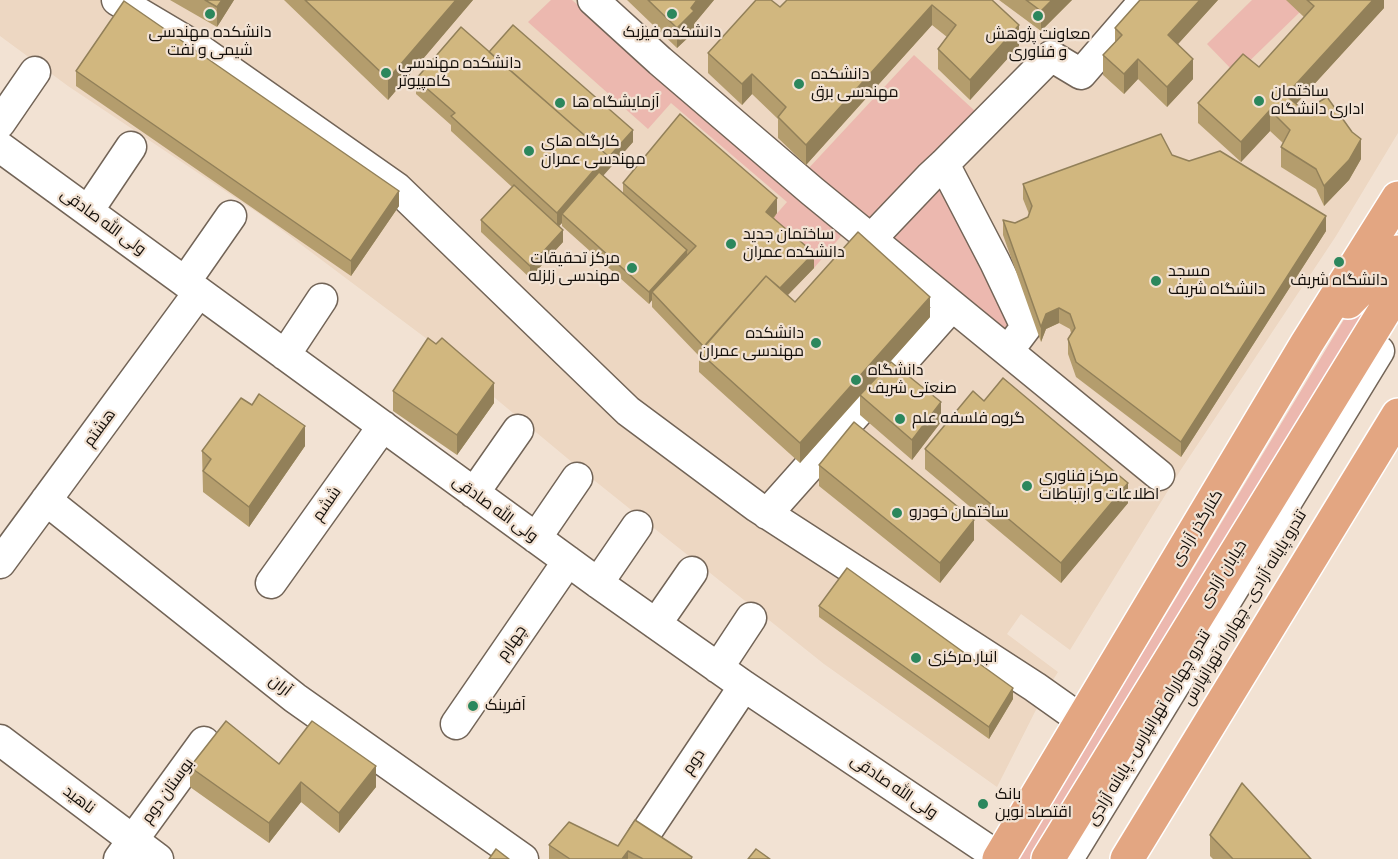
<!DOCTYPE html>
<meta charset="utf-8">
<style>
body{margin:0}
canvas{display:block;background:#f2e2d3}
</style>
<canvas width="1398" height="859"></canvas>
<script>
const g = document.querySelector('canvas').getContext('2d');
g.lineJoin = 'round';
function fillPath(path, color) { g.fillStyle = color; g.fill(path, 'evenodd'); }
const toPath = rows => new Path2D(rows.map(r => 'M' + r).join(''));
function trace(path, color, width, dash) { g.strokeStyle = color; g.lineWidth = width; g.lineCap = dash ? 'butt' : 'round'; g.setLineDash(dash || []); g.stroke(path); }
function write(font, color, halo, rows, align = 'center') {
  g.font = font + ' Bitter,Cairo,serif'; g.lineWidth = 4.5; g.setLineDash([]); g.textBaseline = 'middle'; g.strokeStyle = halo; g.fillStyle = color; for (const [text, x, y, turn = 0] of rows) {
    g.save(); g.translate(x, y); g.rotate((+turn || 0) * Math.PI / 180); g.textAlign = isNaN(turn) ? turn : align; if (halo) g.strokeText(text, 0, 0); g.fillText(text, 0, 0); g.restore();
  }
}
fillPath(toPath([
 [0,0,1398,0,1398,133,1336,236,1180,471,1070,650,1021,614,1007,634,1058,672,1044,694,997,787,824,664,585,473,447,358,435,345,267,219,68,86,0,36]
]), '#edd7c2');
fillPath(toPath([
 [551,0,572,0,842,235,814,268,766,226,787,202,671,103,648,129,528,22],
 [1252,0,1291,0,1301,11,1236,74,1207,44],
 [914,55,975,111,867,227,807,170],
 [942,176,1012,324,1002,337,882,238],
 [1398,262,1032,859,1016,859,1175,600,1352,306]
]), '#ecb8af');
const minor = toPath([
 [117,0,196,47,397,188,628,411,757,507,1035,687,1083,721],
 [593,0,660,61,812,191,1159,475],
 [0,123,35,72],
 [0,147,598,583,744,686,1000,858],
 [944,164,995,262,1026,327,1008,351],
 [88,211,131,147],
 [871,239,930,177,944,164,1051,56,1081,74,1145,0],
 [185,282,231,216],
 [285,355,322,299],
 [474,493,518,430],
 [46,500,295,698,523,859],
 [767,514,952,306],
 [536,538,577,478],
 [0,563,199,292],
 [271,583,383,426],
 [598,583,637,526],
 [656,624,692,572],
 [718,668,751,618],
 [456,724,568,561],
 [0,740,158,859],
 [643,837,744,686],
 [119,859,204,742],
 [1068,859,1379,351]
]);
const major = toPath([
 [1348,302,1398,252],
 [999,859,1307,343,1398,198],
 [1048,859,1398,289],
 [1127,859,1398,415]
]);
trace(minor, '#726457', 33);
trace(major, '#fff', 36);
trace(minor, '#fff', 30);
trace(major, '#e3a682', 33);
fillPath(toPath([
 [170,0,234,0,217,27],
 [284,0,473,0,388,100],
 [627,0,714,0,694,24,694,32,677,48],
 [992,0,1019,46,970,100,938,69,938,49,947,37,932,25,806,165,778,138,778,119,752,94,742,105,708,73,708,53,780,7],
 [999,0,1072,0,1041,31],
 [1140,0,1218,0,1178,44,1193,79,1167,107,1138,79,1124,94,1103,75,1103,55,1115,42,1115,28],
 [1286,0,1384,0,1384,8,1296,104,1361,159,1349,180,1324,206,1316,189,1281,167,1281,147,1283,143,1270,131,1241,162,1198,123,1198,103,1259,67,1304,17],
 [489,52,633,142,603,175,623,193,623,183,777,213,774,218,814,268,788,295,795,302,930,317,875,379,941,422,912,460,860,415,860,396,800,463,699,372,699,356,652,307,652,300,649,304,562,226,562,223,559,226,563,242,530,278,481,232,481,220,512,187,451,131,451,125,416,94,416,79],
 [76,71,399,206,351,276,76,86],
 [1172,155,1326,231,1181,457,1076,377,1068,354,1068,339,1071,333,1070,329,1059,323,1046,329,1041,342,1003,235,1003,220,1015,223,1028,217,1029,214,1023,199,1023,184],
 [393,391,494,403,457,455,393,411],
 [984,401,1128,503,1061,583,925,469,925,449],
 [305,446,249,527,203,492,202,451],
 [819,465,974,540,940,583,819,486],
 [819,606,1013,699,989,739,819,617],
 [279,764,376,787,339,833,301,802,269,843,190,787,190,767],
 [1210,835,1311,859,1213,859,1210,856],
 [549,845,618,846,692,859,549,859]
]), '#b49d6d');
fillPath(toPath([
 [222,0,234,0,217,27,217,7],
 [456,0,473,0,388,100,388,79],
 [697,0,714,0,694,24,694,32,677,48,677,28],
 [1052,0,1072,0,1041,31,1041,11],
 [1200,0,1218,0,1168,55,1168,35],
 [1373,0,1384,0,1384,8,1286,115,1286,95],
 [932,5,932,25,806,165,806,145],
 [1019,25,1019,46,970,100,970,80],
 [1138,59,1138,79,1124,94,1124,74],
 [1193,59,1193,79,1167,107,1167,87],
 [752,74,752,94,742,105,742,84],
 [1270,110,1270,131,1241,162,1241,142],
 [633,130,633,142,566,218,562,214,562,223,557,228,557,213,607,155],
 [1361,139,1361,159,1349,180,1324,206,1324,186],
 [399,191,399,206,351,276,351,261],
 [777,198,777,213,766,226,766,212],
 [1326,216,1326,231,1181,457,1181,442],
 [563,230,563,242,530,278,530,266],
 [687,250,687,262,652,292,652,300,649,304,649,292],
 [814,253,814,268,777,306,777,291],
 [930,297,930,317,800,463,800,443],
 [1059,308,1059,323,1046,329,1041,342,1041,327,1046,314],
 [494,383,494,403,457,455,457,435],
 [941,402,941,422,912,460,912,440],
 [305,426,305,446,249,527,249,507],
 [1128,483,1128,503,1061,583,1061,563],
 [974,520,974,540,940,583,940,563],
 [1013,688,1013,699,989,739,989,727],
 [376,766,376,787,339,833,339,813],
 [301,782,301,802,269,843,269,823],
 [628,851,628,859,622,859]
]), '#928059');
const building = toPath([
 [205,0,222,0,217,7,205,0],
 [305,0,456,0,388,79,305,0],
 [648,0,697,0,691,8,694,11,677,28,648,0],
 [756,0,771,0,780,7,787,0,992,0,1019,25,970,80,938,49,956,25,932,5,806,145,778,117,786,107,752,74,742,84,708,53,756,0],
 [1026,0,1052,0,1041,11,1026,0],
 [1140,0,1200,0,1168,35,1193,59,1167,87,1138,59,1124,74,1103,55,1122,35,1115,28,1140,0],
 [1307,0,1373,0,1286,95,1304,111,1327,97,1352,132,1361,139,1349,160,1324,186,1316,169,1281,147,1290,130,1270,110,1241,142,1198,103,1243,54,1259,67,1314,6,1307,0],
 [124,1,399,191,351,261,76,71,124,1],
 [513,25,633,130,607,159,607,155,489,52,513,25],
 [461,27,607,155,557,213,451,116,455,113,416,79,461,27],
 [680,114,777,198,766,212,814,253,780,288,766,276,704,347,652,292,696,246,623,183,680,114],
 [1161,134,1172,155,1189,161,1220,151,1326,216,1181,442,1076,362,1068,339,1075,328,1070,314,1059,308,1046,314,1041,327,1003,220,1015,223,1028,217,1032,206,1023,184,1161,134],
 [599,172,687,250,649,292,562,214,599,172],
 [514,185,563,230,530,266,481,220,514,185],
 [858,232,930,297,800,443,699,352,766,276,795,302,858,232],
 [428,338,436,344,442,338,494,383,457,435,393,391,428,338],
 [891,362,941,402,912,440,860,395,891,362],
 [1003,378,1128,483,1061,563,925,449,973,391,984,401,1003,378],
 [259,394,305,426,249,507,203,471,211,459,202,451,241,398,252,405,259,394],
 [854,422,974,520,940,563,819,465,854,422],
 [847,568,1013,688,989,727,819,606,847,568],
 [226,721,279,764,312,721,376,766,339,813,301,782,269,823,190,767,226,721],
 [1242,783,1311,859,1233,859,1210,835,1242,783],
 [635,820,692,857,691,859,643,859,628,851,622,859,570,859,549,845,569,822,618,846,635,820],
 [496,849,509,859,489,859,496,849],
 [756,849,770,859,748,859,756,849]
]);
fillPath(building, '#d1b77f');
trace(building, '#928059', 1.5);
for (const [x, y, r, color] of [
 [210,14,6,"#2c875d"],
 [672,14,6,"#2c875d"],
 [1038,16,6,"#2c875d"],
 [386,73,6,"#2c875d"],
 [799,84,6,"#2c875d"],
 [1259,101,6,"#2c875d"],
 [560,103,6,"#2c875d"],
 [529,151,6,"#2c875d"],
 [731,244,6,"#2c875d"],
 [1339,262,6,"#2c875d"],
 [632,268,6,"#2c875d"],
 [1156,281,6,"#2c875d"],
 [816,343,6,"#2c875d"],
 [856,380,6,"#2c875d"],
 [900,419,6,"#2c875d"],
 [1027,486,6,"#2c875d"],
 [897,513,6,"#2c875d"],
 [916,658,6,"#2c875d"],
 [473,706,6,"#2c875d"],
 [983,804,6,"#2c875d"]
]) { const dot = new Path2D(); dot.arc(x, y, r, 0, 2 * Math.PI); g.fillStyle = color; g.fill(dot); trace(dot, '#f2e2d3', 2); }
write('16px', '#140f0a', '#f2e2d3', [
 ["دانشکده مهندسی",210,33,"center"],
 ["شیمی و نفت",210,51,"center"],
 ["دانشکده فیزیک",672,33,"center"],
 ["معاونت پژوهش",1038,35,"center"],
 ["و فناوری",1038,53,"center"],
 ["دانشکده مهندسی",398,64],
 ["کامپیوتر",398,82],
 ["دانشکده",811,75],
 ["مهندسی برق",811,93],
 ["ساختمان",1271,92],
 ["اداری دانشگاه",1271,110],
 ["آزمایشگاه ها",572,103],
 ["کارگاه های",541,142],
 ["مهندسی عمران",541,160],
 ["ساختمان جدید",743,235],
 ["دانشکده عمران",743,253],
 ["مرکز تحقیقات",620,259,"right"],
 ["مهندسی زلزله",620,277,"right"],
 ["مسجد",1168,272],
 ["دانشگاه شریف",1168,290],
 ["دانشگاه شریف",1339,281,"center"],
 ["دانشکده",804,334,"right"],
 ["مهندسی عمران",804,352,"right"],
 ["دانشگاه",868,371],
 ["صنعتی شریف",868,389],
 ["گروه فلسفه علم",912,419],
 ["مرکز فناوری",1039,477],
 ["اطلاعات و ارتباطات",1039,495],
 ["ساختمان خودرو",909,513],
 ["انبار مرکزی",928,658],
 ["آفرینک",485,706],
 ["بانک",995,795],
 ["اقتصاد نوین",995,813]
], 'left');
write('16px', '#140f0a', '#f2e2d3', [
 ["ولی الله صادقی",103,222,36],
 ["هشتم",100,428,-54],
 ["ششم",327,504,-55],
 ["ولی الله صادقی",495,509,36],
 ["کنارگذر آزادی",1197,528,-59],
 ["خیابان آزادی",1223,574,-58],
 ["تندرو پایانه آزادی ـ چهارراه تهرانپارس",1245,608,-59],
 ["چهارم",512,643,-55],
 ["آران",280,686,38],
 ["تندرو چهارراه تهرانپارس ـ پایانه آزادی",1149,728,-59],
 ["دوم",694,762,-56],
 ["ولی الله صادقی",894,787,34],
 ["بوستان دوم",168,791,-54],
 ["ناهید",79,800,37]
]);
</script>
